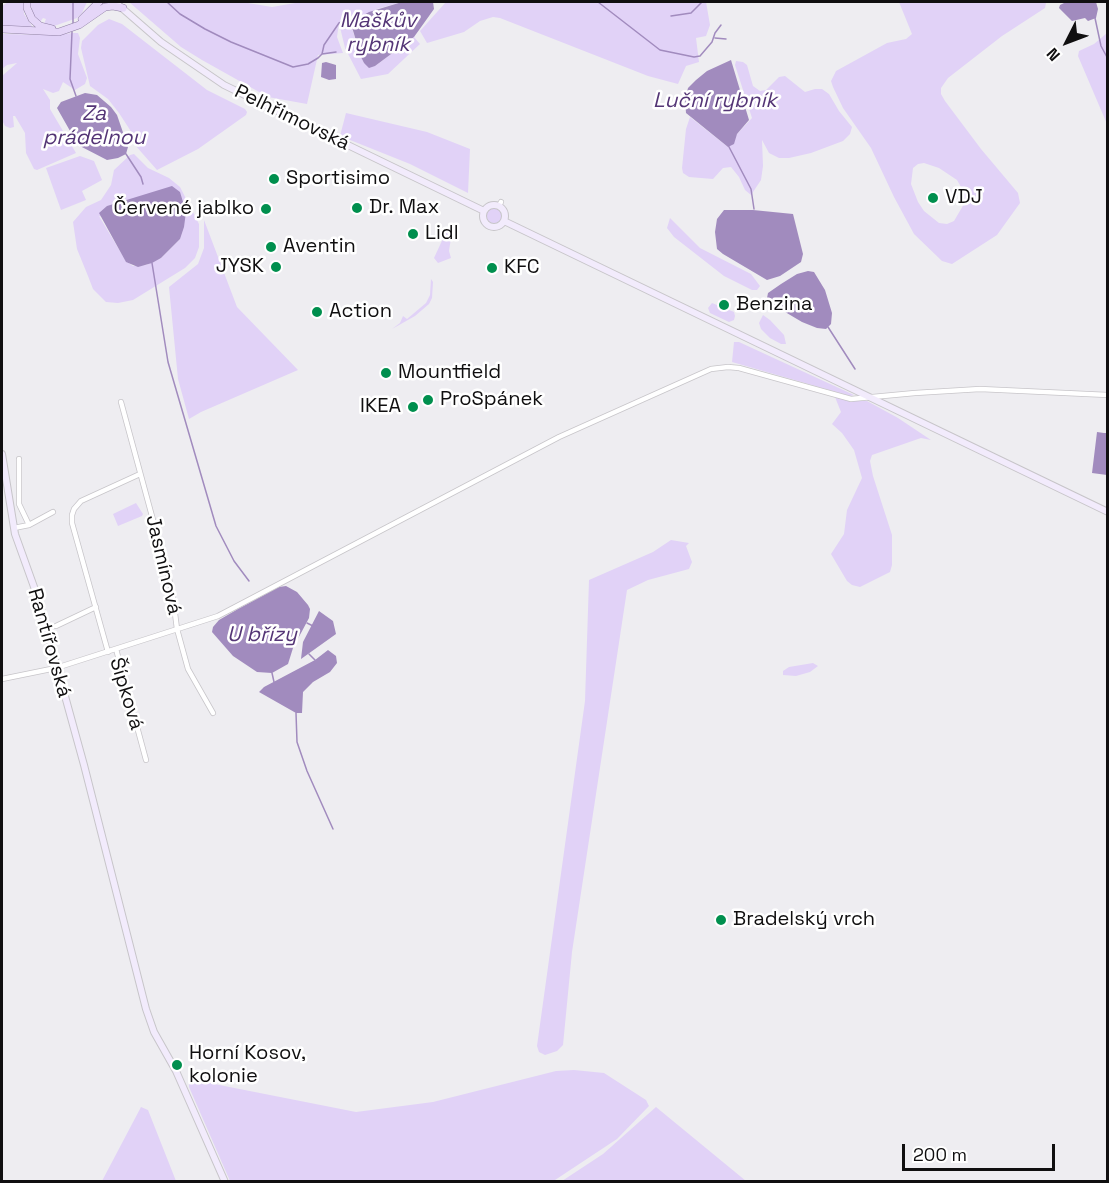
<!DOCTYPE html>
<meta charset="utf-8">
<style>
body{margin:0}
#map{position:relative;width:1109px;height:1183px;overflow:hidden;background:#eeedf1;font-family:"Space Grotesk",sans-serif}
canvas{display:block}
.frame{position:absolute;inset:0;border:3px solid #100f10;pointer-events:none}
.north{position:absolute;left:1037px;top:12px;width:60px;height:60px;-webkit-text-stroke:4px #fff;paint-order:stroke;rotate:228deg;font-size:16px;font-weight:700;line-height:24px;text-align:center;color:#100f10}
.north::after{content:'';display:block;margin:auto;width:21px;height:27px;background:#100f10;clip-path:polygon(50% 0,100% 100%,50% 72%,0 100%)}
.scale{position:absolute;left:902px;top:1144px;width:153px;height:27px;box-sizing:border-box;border:3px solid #100f10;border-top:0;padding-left:8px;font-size:18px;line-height:21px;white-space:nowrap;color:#100f10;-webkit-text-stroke:4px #fff;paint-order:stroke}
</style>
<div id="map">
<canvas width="1109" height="1183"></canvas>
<div class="frame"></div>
<div class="north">N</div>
<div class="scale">200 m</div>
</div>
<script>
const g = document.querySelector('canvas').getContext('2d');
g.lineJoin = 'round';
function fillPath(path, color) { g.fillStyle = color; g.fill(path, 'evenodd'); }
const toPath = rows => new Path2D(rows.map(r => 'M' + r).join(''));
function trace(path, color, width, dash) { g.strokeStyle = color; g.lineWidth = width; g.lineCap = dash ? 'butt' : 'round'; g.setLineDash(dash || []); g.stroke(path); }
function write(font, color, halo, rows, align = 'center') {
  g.font = font + ' "Space Grotesk",sans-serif'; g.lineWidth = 5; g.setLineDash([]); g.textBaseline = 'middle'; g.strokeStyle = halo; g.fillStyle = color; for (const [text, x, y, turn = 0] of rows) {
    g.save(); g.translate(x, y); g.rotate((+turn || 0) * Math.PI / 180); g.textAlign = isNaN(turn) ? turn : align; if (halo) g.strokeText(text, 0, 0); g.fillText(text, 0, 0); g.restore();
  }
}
fillPath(toPath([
 [8,2,23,2,24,14,34,29,2,26,2,6],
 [30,2,87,2,82,13,77,18,54,26,44,24,46,19,43,18,40,22,34,17],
 [129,2,242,2,272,7,301,2,402,2,377,9,353,21,351,25,361,57,364,63,375,66,414,37,420,44,388,74,361,79,345,48,339,23,337,37,343,53,318,55,307,104,268,97,202,60,181,47],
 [446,2,706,2,710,25,706,36,696,38,699,62,686,66,678,84,648,76,500,18,493,17,480,21,464,32,427,43,420,31],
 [899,2,1046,3,1045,8,1002,36,948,78,941,88,941,94,945,101,981,149,1018,193,1020,203,997,235,952,264,942,261,914,234,894,197,871,148,843,108,833,87,831,81,836,71,887,43,906,39,912,34],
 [924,163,939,168,957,180,961,187,964,196,964,204,954,221,947,224,939,223,924,211,918,202,911,184,913,168,918,164],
 [109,19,122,24,207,90,245,109,247,112,246,115,198,149,157,170,135,145,132,139,132,133,119,113,108,99,90,86,81,48,82,41,98,25],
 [73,33,78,33,80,38,78,54,87,78,85,84,75,90,63,82,59,91,53,93,43,89,50,100,50,109,76,153,37,170,34,169,26,153,25,133,15,116,13,116,14,127,10,128,5,126,2,120,2,76,17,63,7,65,2,69,2,34,55,35],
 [1107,33,1107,124,1078,56,1079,51,1094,44],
 [736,61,743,62,747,65,753,86,760,91,766,90,779,77,785,76,805,92,815,89,822,89,829,94,839,111,852,127,850,134,843,141,811,153,789,158,779,158,769,153,762,140,763,166,761,180,751,195,745,190,739,177,731,167,723,168,713,179,689,177,683,173,682,168,686,129,690,117,728,147,737,134,752,118,735,65],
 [346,113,427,132,470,149,468,193,410,164,340,136],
 [134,154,148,168,169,178,180,187,199,224,199,247,195,258,185,268,133,300,118,303,106,302,93,289,88,276,77,249,73,222,86,207,101,200,111,185,114,170,130,155],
 [99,216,180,239,161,258,146,265,133,266,126,261],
 [80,156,94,161,102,180,82,191,86,200,61,210,46,168],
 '486 216a8 8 0 1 1 16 0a8 8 0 1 1-16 0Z',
 [670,218,700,248,751,274,760,286,757,290,752,290,724,276,674,237,667,228],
 [204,220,237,307,298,370,201,412,189,419,178,379,169,287,198,264,204,248],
 [446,232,451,238,449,251,451,258,438,263,434,258],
 [425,278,431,279,433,282,432,298,429,304,415,316,392,329,400,323,403,316,407,319,426,303,430,295,431,279],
 [712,303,734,312,735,316,734,320,729,322,710,313,708,308],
 [763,315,770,320,784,335,786,344,781,344,770,338,761,329,759,323],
 [734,342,739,342,854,395,850,396,732,362],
 [835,397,850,401,867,401,898,418,931,440,921,438,872,455,870,461,873,476,892,535,892,565,890,572,860,587,852,585,847,581,831,554,844,534,847,510,862,478,854,450,842,433,832,424,841,412],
 [136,503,143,514,142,516,118,526,113,514],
 [671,540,689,543,686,546,692,562,689,569,648,580,627,590,572,952,563,1045,557,1051,545,1055,539,1052,537,1046,585,701,589,580,653,552],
 [813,663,818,666,810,672,796,676,783,675,783,671,789,667],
 [574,1070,604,1073,646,1100,649,1106,617,1139,552,1182,230,1181,189,1087,189,1083,194,1080,356,1112,433,1102,556,1071],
 [141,1107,148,1110,176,1181,102,1181],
 [656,1107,746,1181,562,1181,603,1154]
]), '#e1d2f7');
fillPath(toPath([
 [402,2,433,2,434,9,414,37,375,66,369,68,364,63,361,57,351,24,353,21,369,12],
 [1066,2,1096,2,1098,9,1096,18,1088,21,1085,18,1072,21,1059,8,1060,5],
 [731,60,749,120,737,134,734,144,728,147,686,113,685,99,688,88,696,80,707,71],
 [326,62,336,65,336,79,329,80,321,77,322,63],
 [85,93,97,95,111,107,117,115,128,147,126,154,118,158,107,160,78,145,57,108,61,102],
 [172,186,180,192,186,212,184,227,180,239,161,258,152,263,138,267,126,262,99,213,107,206],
 [724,210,753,210,793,214,803,254,801,262,780,276,767,280,723,254,717,249,715,232,717,219],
 [808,271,814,272,825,290,832,313,831,324,826,329,817,328,802,322,775,306,767,298,768,293,781,284,797,274],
 [1097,432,1104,433,1102,449,1104,433,1107,433,1107,475,1092,473],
 [286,586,297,592,308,605,310,609,309,618,293,648,288,664,272,673,257,672,233,656,212,632,213,627,219,620,238,609,279,587],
 [319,611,333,621,336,634,301,659,303,642],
 [328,650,336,656,337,663,330,672,313,682,303,692,302,713,296,713,259,692,264,687,315,660]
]), '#a18bbe');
trace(toPath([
 [167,2,180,14,205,29,231,42,293,67,308,64,318,58,322,54,324,45,339,23,346,20,354,22],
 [598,2,660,50,694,57,700,56,712,42,715,33,721,25],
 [671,16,691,13,702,2],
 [1095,18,1101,46,1108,59],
 [73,24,73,2],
 [72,32,70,79,76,96],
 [715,38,726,39],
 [322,54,336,52],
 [728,145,751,189,754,209],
 [126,154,141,177,143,184],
 [152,263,168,362,216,526,234,561,249,581],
 [828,327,855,369],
 [307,623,313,626],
 [309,654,315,660],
 [272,673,274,682],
 [296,713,297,742,307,771,333,829]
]), '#a18bbe', 1.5);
const street = toPath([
 [499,206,501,202],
 [121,402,172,590,177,629,188,669,213,713],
 [19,459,19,504,29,525],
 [14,528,29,525,53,512],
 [56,626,96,607],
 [116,649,146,760],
 [108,652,72,523,72,515,74,509,81,501,140,474],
 [2,679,56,668,218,616,559,437,711,369,728,367,739,368,851,399,915,393,980,389,1108,395]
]);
const secondary = toPath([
 [115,2,161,42,224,85,484,211],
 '483 216a11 11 0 1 1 22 0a11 11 0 1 1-22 0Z',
 [504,221,1108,512],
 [2,454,15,534,38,598,84,765,146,1009,154,1032,176,1071,225,1182]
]);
const primary = toPath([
 [27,2,27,8,32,19,40,26,52,29],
 [82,19,99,2],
 [2,29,59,32,79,25,105,7,113,6,123,8]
]);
trace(street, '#c7c5c9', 6);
trace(secondary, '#c7c5c9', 8);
trace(primary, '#8f7fa4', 8);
trace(street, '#fff', 4.5);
trace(secondary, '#f2ebfc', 6);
trace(primary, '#e5d6f8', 7);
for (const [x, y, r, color] of [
 [274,179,6,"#008f4e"],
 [933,198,6,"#008f4e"],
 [357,208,6,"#008f4e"],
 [266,209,6,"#008f4e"],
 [413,234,6,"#008f4e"],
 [271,247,6,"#008f4e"],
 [276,267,6,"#008f4e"],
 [492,268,6,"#008f4e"],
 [724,305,6,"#008f4e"],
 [317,312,6,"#008f4e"],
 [386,373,6,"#008f4e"],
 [428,400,6,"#008f4e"],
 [413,407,6,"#008f4e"],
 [721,920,6,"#008f4e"],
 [177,1065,6,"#008f4e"]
]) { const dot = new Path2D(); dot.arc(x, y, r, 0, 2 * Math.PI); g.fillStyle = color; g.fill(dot); trace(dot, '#fff', 2); }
write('20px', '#100f10', '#fff', [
 ["Pelhřimovská",292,118,26],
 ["Jasmínová",163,565,77],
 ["Rantířovská",49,643,74],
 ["Šípková",126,694,73]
]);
write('20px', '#100f10', '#fff', [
 ["Sportisimo",286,179],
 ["VDJ",945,198],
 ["Dr. Max",369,208],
 ["Červené jablko",254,209,"right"],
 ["Lidl",425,234],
 ["Aventin",283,247],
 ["JYSK",264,267,"right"],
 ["KFC",504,268],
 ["Benzina",736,305],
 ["Action",329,312],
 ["Mountfield",398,373],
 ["ProSpánek",440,400],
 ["IKEA",401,407,"right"],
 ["Bradelský vrch",733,920],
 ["Horní Kosov,",189,1054],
 ["kolonie",189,1077]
], 'left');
write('italic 21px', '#543576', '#fff', [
 ["Maškův",378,21],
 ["rybník",378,45],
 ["Luční rybník",715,101],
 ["Za",94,114],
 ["prádelnou",94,138],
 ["U břízy",262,635]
]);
</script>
